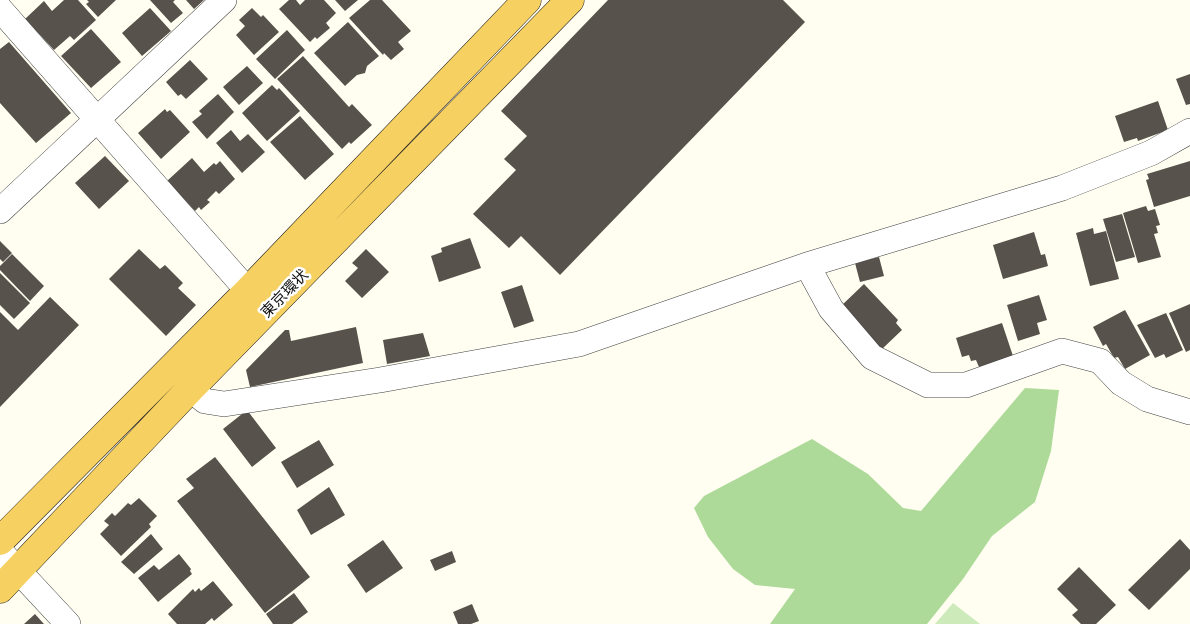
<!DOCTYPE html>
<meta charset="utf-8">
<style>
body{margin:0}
canvas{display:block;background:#fffef1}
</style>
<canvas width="1190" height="624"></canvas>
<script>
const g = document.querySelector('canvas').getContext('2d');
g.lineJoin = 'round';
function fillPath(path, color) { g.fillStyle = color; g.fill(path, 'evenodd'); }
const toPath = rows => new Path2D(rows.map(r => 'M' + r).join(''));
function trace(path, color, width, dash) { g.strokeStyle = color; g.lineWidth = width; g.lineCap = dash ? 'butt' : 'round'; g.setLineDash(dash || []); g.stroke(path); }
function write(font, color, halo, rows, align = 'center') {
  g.font = font + ' "Roboto Serif","Noto Sans JP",serif'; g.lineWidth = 5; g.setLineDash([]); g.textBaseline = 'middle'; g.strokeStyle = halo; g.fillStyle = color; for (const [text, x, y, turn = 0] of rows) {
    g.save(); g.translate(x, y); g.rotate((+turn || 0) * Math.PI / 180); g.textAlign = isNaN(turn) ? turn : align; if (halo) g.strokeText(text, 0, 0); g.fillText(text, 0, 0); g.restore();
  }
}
fillPath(toPath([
 [953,603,980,624,935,624]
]), '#cceaba');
fillPath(toPath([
 [1025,388,1059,390,1051,451,1035,502,992,536,963,579,927,624,770,624,795,589,755,585,733,569,708,537,694,508,704,496,812,439,868,474,903,508,921,511]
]), '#adda99');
fillPath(toPath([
 [64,0,78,0,96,20,74,40,70,36,54,50,25,19,44,1,52,11],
 [87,0,116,0,98,17,86,4,89,2],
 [150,0,175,0,173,2,183,13,171,23],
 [186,0,204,0,194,9],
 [289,0,296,0,300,5,305,0,324,0,336,13,326,23,330,28,317,39,315,37,310,42,279,9],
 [335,0,358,0,345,11],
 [370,0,382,0,411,31,398,42,404,49,391,60,384,53,383,55,349,18],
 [608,0,783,0,805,22,560,275,521,236,509,248,473,214,516,170,504,159,527,136,501,111],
 [150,8,171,31,142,56,122,33],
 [252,8,261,17,263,15,279,32,254,55,236,35,245,26,239,20],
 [348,22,379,56,367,66,365,73,357,75,345,86,314,53],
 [91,29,121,62,91,88,61,56],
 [287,30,305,50,275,79,256,59],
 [9,42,71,113,36,143,0,103,0,49],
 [303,56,349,107,352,104,372,125,351,144,349,142,342,149,277,79],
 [190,60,208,79,186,99,181,94,178,96,166,82],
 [247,66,263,83,239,105,223,87],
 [1190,74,1190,104,1186,105,1176,79],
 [272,85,277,90,279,88,300,111,267,141,242,113],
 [218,94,234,112,207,139,192,122,202,114,199,111],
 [1158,101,1168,130,1138,141,1137,138,1124,142,1115,116],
 [165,109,167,112,170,110,190,132,161,159,138,133],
 [300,116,334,154,305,180,270,142],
 [231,130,240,141,248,134,265,152,242,173,216,143],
 [105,156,129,181,99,209,75,183],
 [192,158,204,172,214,163,216,165,220,161,235,179,219,194,216,191,207,200,210,202,201,210,199,207,195,211,167,181],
 [1190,161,1190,196,1154,207,1146,180,1149,179,1147,174],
 [1146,206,1148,211,1155,209,1160,225,1156,226,1158,233,1154,234,1161,257,1138,263,1123,213],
 [1122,214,1135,257,1116,262,1103,219],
 [1093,228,1094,234,1106,231,1119,279,1090,286,1076,233],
 [1034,232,1041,255,1045,254,1048,266,1003,279,993,245],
 [470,238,481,268,439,282,431,256,442,252,441,248],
 [0,241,12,253,3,262,0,259],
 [139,249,160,269,165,265,183,283,178,288,196,305,166,336,109,279],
 [366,249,389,272,362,298,345,281,358,268,352,263],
 [12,254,44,286,30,301,0,270,0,266],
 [879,257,884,276,860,282,855,263],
 [0,273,30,303,14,319,0,305],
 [864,284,898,320,896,323,902,330,881,350,840,307],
 [522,285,534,321,514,328,501,292],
 [1039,295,1047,320,1037,323,1040,334,1018,341,1007,305],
 [50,297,79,325,0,407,0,312,18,330],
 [1190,304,1190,350,1186,352,1169,313],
 [1125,310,1150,355,1125,369,1118,357,1114,358,1106,344,1103,346,1093,327],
 [1166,313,1183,350,1166,358,1164,354,1155,358,1137,325],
 [1002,323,1013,356,979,367,976,360,971,361,969,355,962,357,956,338],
 [356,327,363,363,250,387,246,370,285,330,289,330,291,341],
 [423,333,430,356,387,364,383,340],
 [247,410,276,448,252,467,223,429],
 [319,440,334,465,297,488,281,462],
 [215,457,310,577,265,613,177,501,194,488,186,479],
 [329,487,345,515,311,535,297,510],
 [139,498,157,516,149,524,151,527,121,556,100,534,109,525,104,521,112,513,115,516,128,503,131,505],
 [151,534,163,549,134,574,121,562],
 [1180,539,1190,550,1190,569,1149,610,1128,590],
 [383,540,403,568,366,593,347,565],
 [452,551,456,562,435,571,430,560],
 [179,554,191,569,190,571,192,574,158,602,138,578,154,565,159,570],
 [1079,567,1116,605,1096,624,1081,624,1072,615,1078,610,1057,589],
 [213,581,233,605,214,621,212,618,205,624,177,624,168,614,193,589,195,592,199,588,201,591],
 [294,593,308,612,292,624,273,624,266,614],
 [472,604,479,621,471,624,458,624,453,612],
 [35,614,44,624,24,624]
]), '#57524b');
const minor = toPath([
 [0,9,248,291],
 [0,211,224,0],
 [807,265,831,309,872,357,928,385,966,385,1062,351,1100,361,1121,383,1147,399,1190,412],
 [190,389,205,401,224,404,380,380,579,344,807,265,1062,188,1151,153,1190,131],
 [0,551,68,624]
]);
const trunk = toPath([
 [0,541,248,291,527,0],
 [0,589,190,389,570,0]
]);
trace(minor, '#424242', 26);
trace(trunk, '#202020', 29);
trace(minor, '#fff', 25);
trace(trunk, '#f6d061', 28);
write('15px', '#0f0f0f', '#fff', [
 ["東京環状",285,294,-46]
]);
</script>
